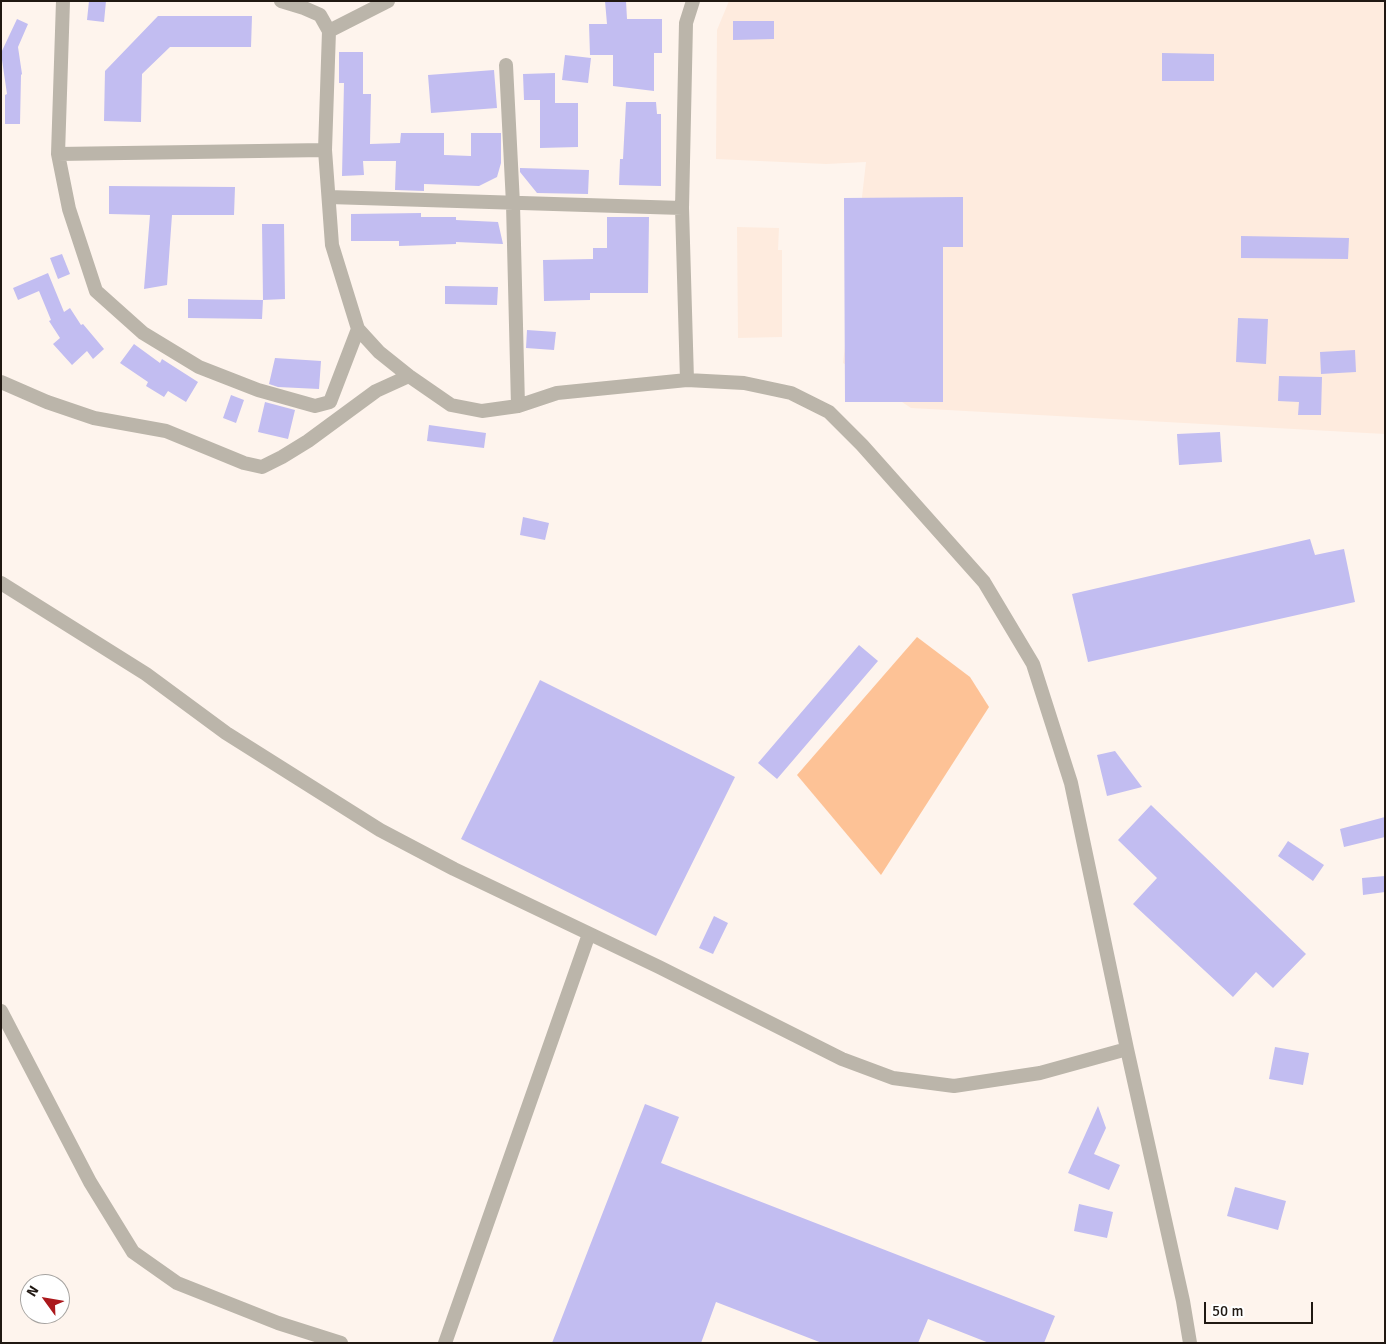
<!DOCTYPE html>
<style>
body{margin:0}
#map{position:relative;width:1386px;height:1344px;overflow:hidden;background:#fef4ed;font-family:Signika,sans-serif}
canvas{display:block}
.frame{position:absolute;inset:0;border:2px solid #201812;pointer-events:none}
.north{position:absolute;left:20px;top:1274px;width:50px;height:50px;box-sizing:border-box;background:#fff;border:1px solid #a6a3a0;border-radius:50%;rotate:302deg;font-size:14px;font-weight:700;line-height:20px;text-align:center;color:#201812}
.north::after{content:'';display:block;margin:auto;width:18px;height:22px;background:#ab181c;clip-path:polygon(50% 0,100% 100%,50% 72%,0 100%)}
.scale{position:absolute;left:1204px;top:1302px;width:109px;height:22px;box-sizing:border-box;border:2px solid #201812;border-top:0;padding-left:6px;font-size:15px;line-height:18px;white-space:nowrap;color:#201812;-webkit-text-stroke:4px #fff;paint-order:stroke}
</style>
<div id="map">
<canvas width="1386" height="1344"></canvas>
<div class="frame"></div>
<div class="north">N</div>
<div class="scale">50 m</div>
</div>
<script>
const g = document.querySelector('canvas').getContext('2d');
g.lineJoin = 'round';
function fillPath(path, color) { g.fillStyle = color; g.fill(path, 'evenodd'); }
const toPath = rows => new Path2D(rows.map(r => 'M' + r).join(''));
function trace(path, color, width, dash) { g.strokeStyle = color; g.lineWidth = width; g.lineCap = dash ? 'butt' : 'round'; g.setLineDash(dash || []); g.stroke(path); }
fillPath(toPath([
 [729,1,1385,1,1385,434,911,408,843,363,866,162,826,164,716,159,717,30],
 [737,227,779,228,778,250,782,250,782,337,738,338]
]), '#feebde');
fillPath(toPath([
 [917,637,970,677,989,707,881,875,797,775]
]), '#fdc296');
fillPath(toPath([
 [89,1,106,1,104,22,87,20],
 [605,1,626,1,627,19,662,19,662,53,654,53,654,91,613,86,613,55,590,55,589,24,607,24],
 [158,16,252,16,251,47,170,47,142,74,141,122,104,121,105,71],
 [17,19,28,24,18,47,22,74,21,75,20,124,5,124,5,95,7,94,1,53],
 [733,21,774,21,774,39,733,40],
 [339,52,363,52,363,94,371,94,370,144,400,143,401,133,444,133,444,155,471,156,471,133,501,133,501,163,497,177,479,186,424,184,424,191,395,190,396,161,363,161,364,175,342,176,344,83,339,83],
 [1162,53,1214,54,1214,81,1162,81],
 [565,55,591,58,588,83,562,80],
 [494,70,497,108,431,113,428,75],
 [555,73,555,103,578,103,578,147,540,148,540,100,524,100,523,74],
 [626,102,656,102,657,114,661,114,661,186,619,185,620,159,623,159],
 [520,168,589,170,588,194,537,193,520,172],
 [109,186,235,187,234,215,172,215,167,285,144,289,150,215,109,214],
 [963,197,963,247,943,247,943,402,845,402,844,198],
 [421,213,421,217,456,217,456,220,498,222,503,244,456,242,456,244,399,246,399,241,351,241,351,214],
 [607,217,649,217,648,293,590,293,590,300,544,301,543,260,593,259,593,248,607,248],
 [262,224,284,224,285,299,263,300],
 [1241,236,1349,238,1348,259,1241,258],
 [62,254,70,274,58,279,50,258],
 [48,273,64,312,70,308,81,325,83,324,104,349,93,359,87,351,72,365,53,344,60,338,49,321,51,320,39,291,18,300,13,288],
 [445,286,498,287,497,305,445,304],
 [188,299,263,300,262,319,188,318],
 [1238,318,1268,319,1266,364,1236,362],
 [527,330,556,332,554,350,526,348],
 [134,344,160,363,162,359,198,382,186,402,168,391,164,397,146,386,148,382,120,363],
 [1355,350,1356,372,1321,374,1320,352],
 [275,358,321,361,319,389,278,387,269,384],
 [1279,376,1322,377,1321,415,1298,415,1299,402,1278,401],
 [231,395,244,400,236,423,223,418],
 [265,402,295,410,288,439,258,432],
 [429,425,486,433,484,448,427,441],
 [1220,432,1222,462,1179,465,1177,434],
 [523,517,549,523,545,540,520,535],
 [1310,539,1315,555,1344,549,1355,602,1088,662,1072,594],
 [859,645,878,661,777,779,758,763],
 [540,680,735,777,656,936,461,839],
 [1115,751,1142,787,1107,796,1097,755],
 [1151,805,1306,954,1273,988,1256,972,1233,997,1133,904,1157,878,1118,840],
 [1385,817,1385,837,1344,847,1340,829],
 [1288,841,1324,865,1313,881,1278,856],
 [1385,876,1385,892,1363,895,1362,878],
 [714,916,728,923,713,954,699,948],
 [1275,1047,1309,1053,1303,1085,1269,1079],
 [645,1104,679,1117,661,1163,1055,1316,1044,1343,989,1343,928,1319,918,1343,822,1343,716,1302,701,1343,552,1343],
 [1098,1106,1106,1128,1094,1154,1120,1165,1109,1190,1068,1173],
 [1235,1187,1286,1201,1278,1230,1227,1216],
 [1079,1204,1113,1212,1107,1238,1074,1231]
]), '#c2bdf1');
trace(toPath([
 [63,1,58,154,69,209,96,291,143,333,199,367,258,390,315,406,330,402,358,329],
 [281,1,304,8,320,15,329,31],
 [388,1,329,31,325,150,332,245,358,329,379,352,409,376,451,405,482,411,518,406,557,393,687,380],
 [693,1,686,23,682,208,687,380,744,383,791,393,829,412,862,445,984,582,1033,664,1071,783,1127,1049,1183,1301,1190,1343],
 [506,65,513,204,518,406],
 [58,154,325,150],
 [329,197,682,208],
 [1,382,47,402,94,418,166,431,244,463,262,467,282,457,308,441,376,391,409,376],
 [1,583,146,674,226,733,380,830,454,869,659,967,842,1059,893,1078,954,1086,1040,1073,1127,1049],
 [1,1011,90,1182,133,1252,177,1283,278,1323,341,1343],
 [445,1343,589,934]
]), '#bbb5aa', 14);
</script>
